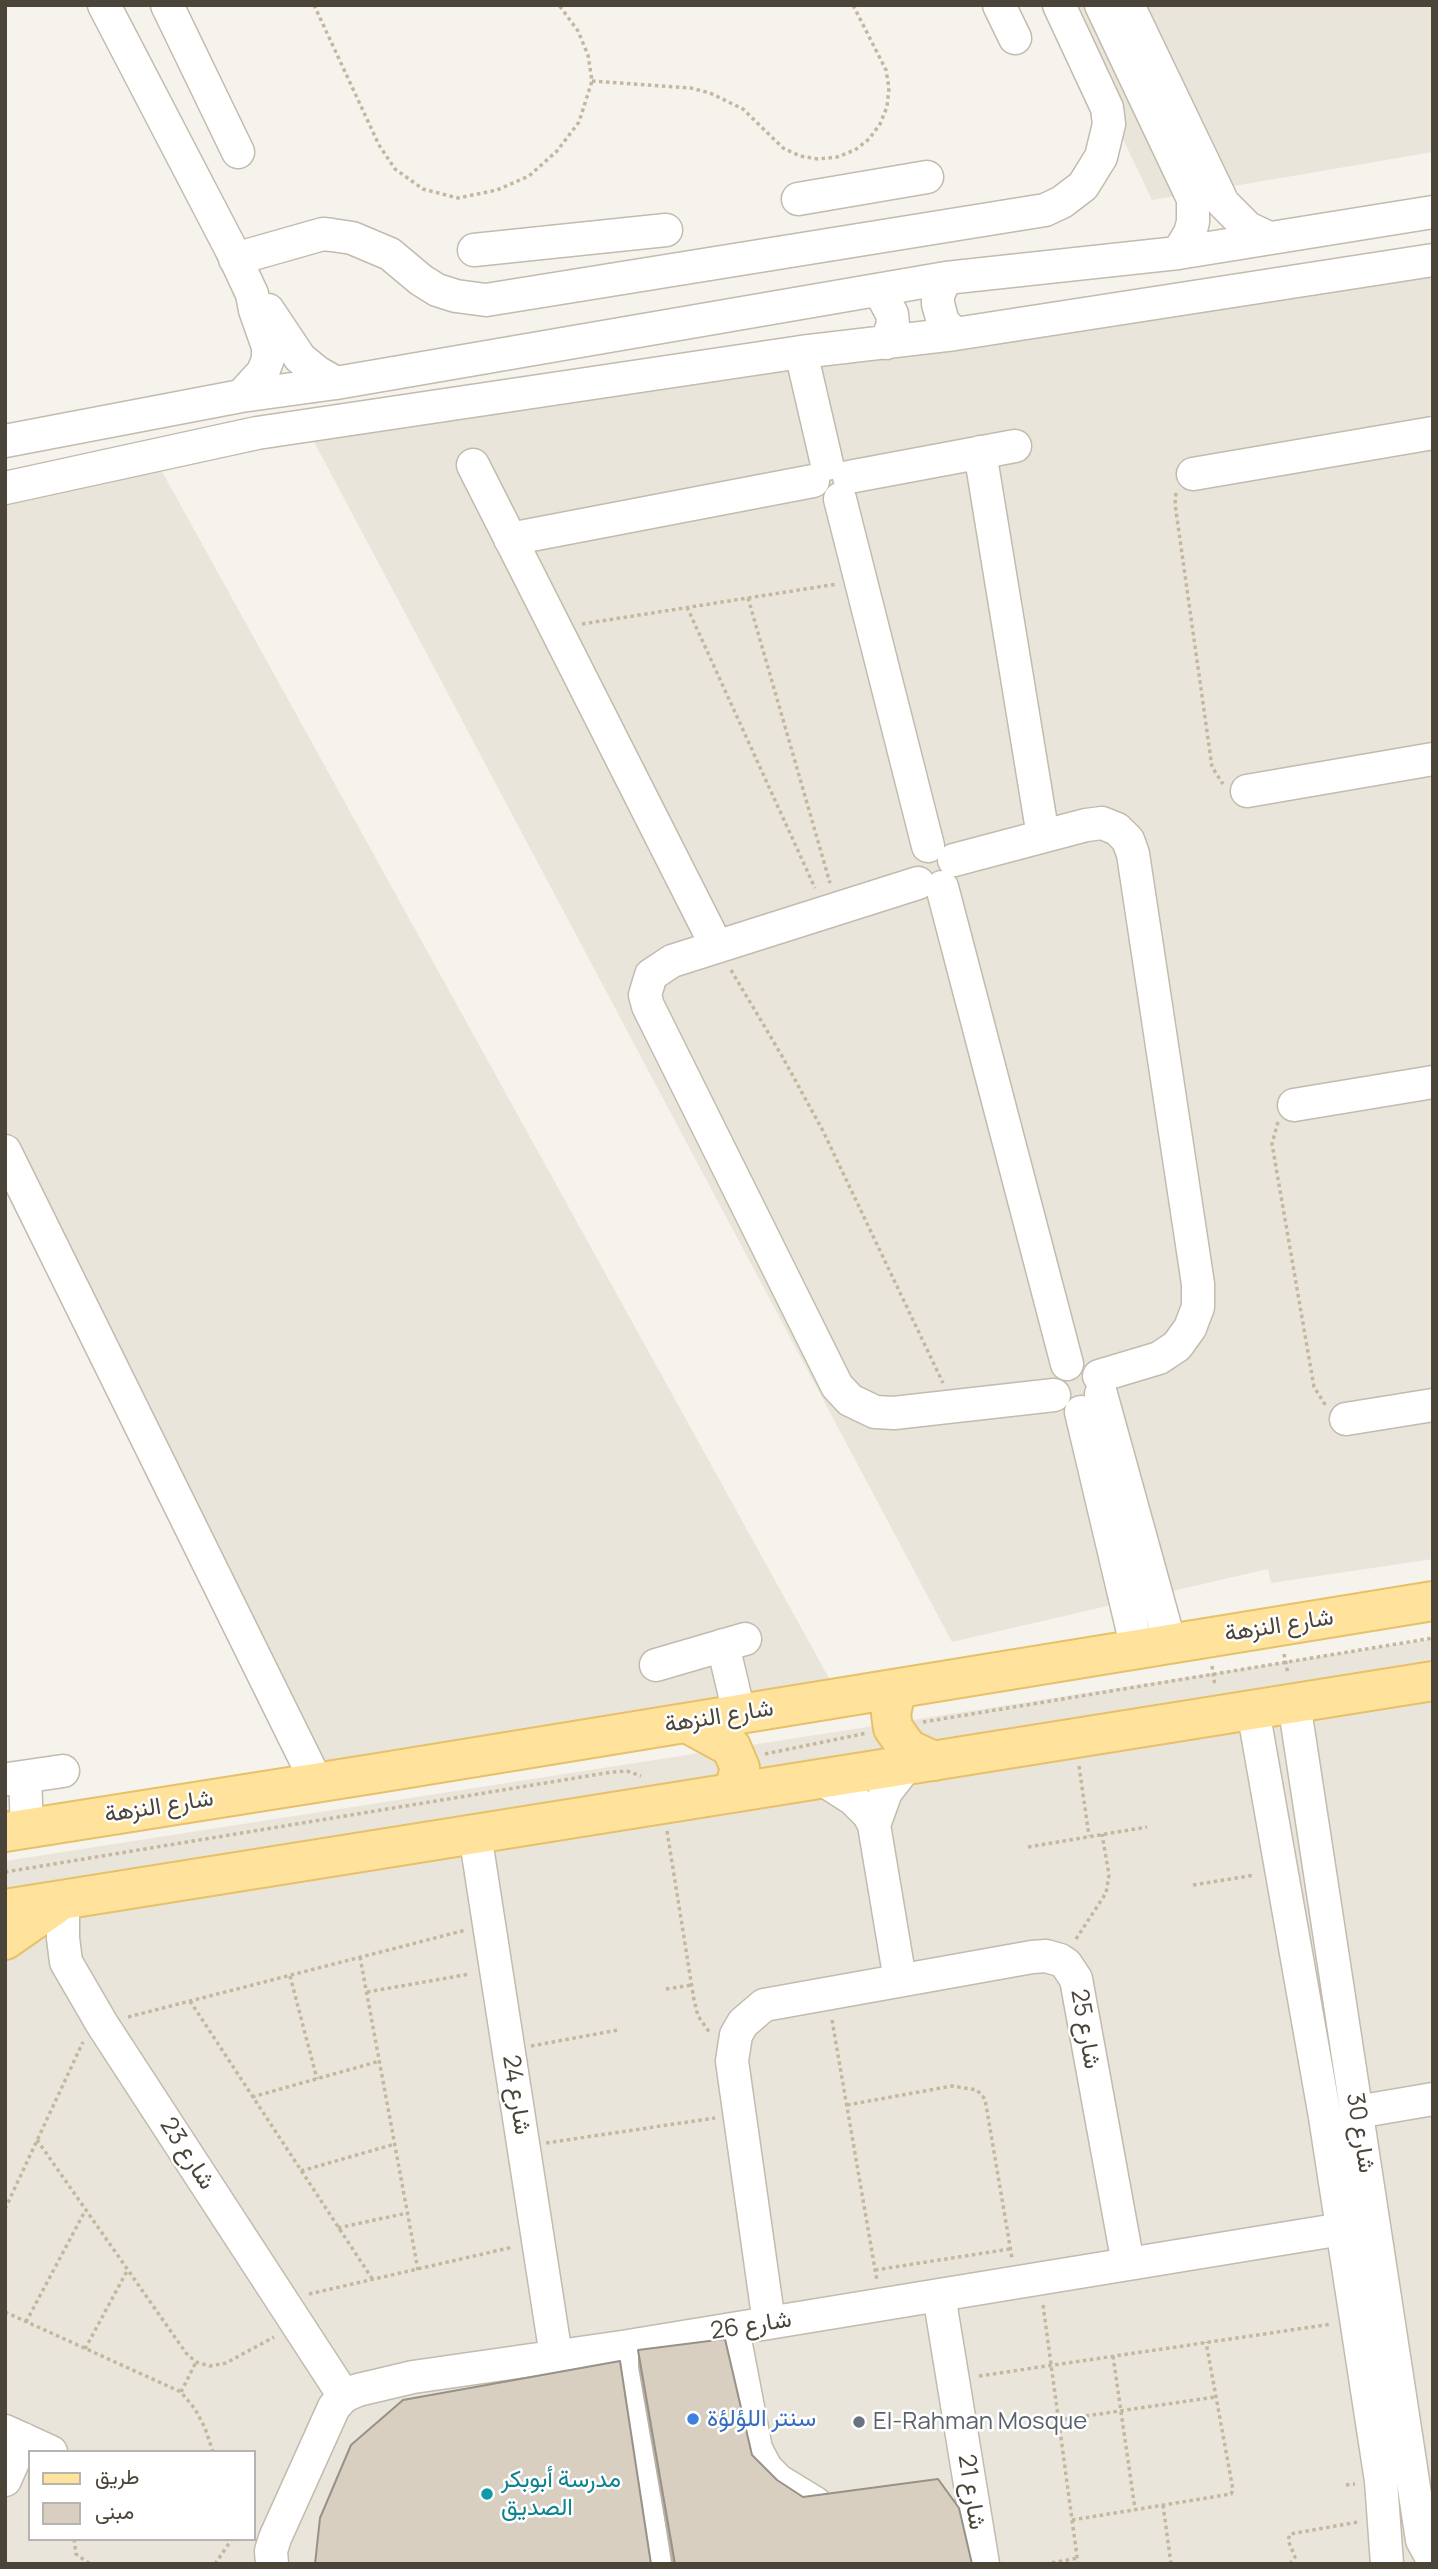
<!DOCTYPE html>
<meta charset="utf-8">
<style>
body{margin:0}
#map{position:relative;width:1438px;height:2569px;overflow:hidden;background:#f6f3ec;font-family:Manrope,Vazirmatn,sans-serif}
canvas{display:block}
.frame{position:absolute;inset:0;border:7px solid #4b4439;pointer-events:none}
.legend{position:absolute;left:28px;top:2450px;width:228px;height:91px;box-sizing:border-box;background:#fff;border:2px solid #b7b4b0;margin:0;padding:9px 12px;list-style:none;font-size:21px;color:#4b4439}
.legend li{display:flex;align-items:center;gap:14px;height:35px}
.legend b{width:35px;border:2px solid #b7b4b0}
</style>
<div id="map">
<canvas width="1438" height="2569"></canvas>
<div class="frame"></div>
<ul class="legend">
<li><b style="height:9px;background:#ffe39c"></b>طريق</li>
<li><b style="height:19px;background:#d8cfc1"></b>مبنى</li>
</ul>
</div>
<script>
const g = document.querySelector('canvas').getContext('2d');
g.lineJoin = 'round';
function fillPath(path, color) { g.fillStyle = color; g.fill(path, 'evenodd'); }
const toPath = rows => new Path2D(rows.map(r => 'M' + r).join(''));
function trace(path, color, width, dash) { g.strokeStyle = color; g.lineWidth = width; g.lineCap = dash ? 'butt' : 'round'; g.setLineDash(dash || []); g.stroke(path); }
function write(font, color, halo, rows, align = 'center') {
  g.font = font + ' Manrope,Vazirmatn,sans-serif'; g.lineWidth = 5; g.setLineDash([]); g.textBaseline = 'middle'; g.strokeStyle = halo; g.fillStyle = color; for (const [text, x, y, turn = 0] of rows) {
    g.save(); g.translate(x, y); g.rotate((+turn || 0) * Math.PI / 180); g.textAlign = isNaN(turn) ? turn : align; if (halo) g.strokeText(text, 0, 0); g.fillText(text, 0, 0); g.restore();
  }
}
fillPath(toPath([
 [1059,5,1433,5,1433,152,1152,200],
 [1433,267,1433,1559,1271,1583,1268,1569,952,1642,312,438],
 [154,457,829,1678,840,1697,317,1783,5,1165,5,489],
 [1433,1639,1433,2564,5,2564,5,1861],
 [30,2452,254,2452,254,2539,30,2539]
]), '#eae5da');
const minor = toPath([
 [104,5,231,249,252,294,255,310,268,347,268,359,263,372,241,396],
 [167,5,238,152],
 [999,5,1015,38],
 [1101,5,1193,199,1193,222,1190,233,1178,253],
 [1128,5,1223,203,1248,228,1269,238],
 [798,199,927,177],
 [474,250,666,230],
 [235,259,323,234,332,235,352,238,390,254,421,280,437,290,456,296,486,300,1045,210,1062,202,1083,186,1101,157,1109,124,1107,108,1059,5],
 [946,278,938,295,938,304,943,322,955,334],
 [875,291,883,297,892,314,893,324,886,343],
 [268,310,300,358,317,372,336,383],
 [801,352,827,464],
 [5,441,241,396,336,383,946,278,1178,253,1433,212],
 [980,452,1043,836],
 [473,465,717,947],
 [1193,474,1433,433],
 [849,477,1015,446],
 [5,488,257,433,801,352,955,334,1433,260],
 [840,499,928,846],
 [510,539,813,481],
 [1247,791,1433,759],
 [954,860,1086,825,1102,823,1117,829,1128,840,1133,854,1198,1284,1198,1307,1190,1328,1177,1346,1159,1358,1099,1376],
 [918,883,672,961,651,975,645,995,648,1006,837,1386,850,1400,875,1412,894,1413,1054,1395],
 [942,887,1067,1364],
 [1294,1105,1433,1082],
 [5,1151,317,1783],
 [1101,1394,1170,1644],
 [1081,1412,1137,1649],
 [1346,1419,1433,1405],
 [723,1645,739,1713],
 [656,1665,745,1639],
 [1294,1703,1422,2540,1433,2560],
 [1253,1710,1325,2117,1381,2481,1387,2564],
 [25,1777,27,1828],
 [8,1779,63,1771],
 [822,1779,853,1799,869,1815,874,1825,900,1980],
 [874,1825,886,1792,907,1765],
 [475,1834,556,2356],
 [63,1900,63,1938,66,1962,102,2024,344,2396],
 [1357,2112,1433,2099],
 [939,2295,983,2564],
 [769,2323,732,2061,736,2035,743,2023,764,2005,1032,1957,1046,1956,1060,1960,1066,1964,1076,1979,1128,2264],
 [733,2329,756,2449,766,2468,779,2481,815,2503],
 [622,2347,655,2564],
 [5,2431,51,2452],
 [5,2480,23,2439],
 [272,2564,271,2551,275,2538,334,2407,344,2396,358,2390,413,2377,622,2347,1342,2229]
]);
const major = toPath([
 [901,1688,894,1700,891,1714,893,1728,908,1749,934,1761],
 [687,1723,731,1747,740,1768,733,1793],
 [5,1832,378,1773,1433,1601],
 [5,1909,1433,1681],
 [5,1940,55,1905]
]);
trace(minor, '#c2bbae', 35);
trace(major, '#e6c16a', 42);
trace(toPath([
 [314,5,379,145,395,169,423,189,458,198,497,190,529,176,557,151,579,122,592,81,588,55,578,31,559,5],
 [592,81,691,88,710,93,743,109,783,148,800,156,818,159,837,157,855,150,869,139,880,124,887,107,889,88,886,70,853,5],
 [1176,493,1175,504,1212,767,1223,784],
 [748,598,830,883],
 [687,607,815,888],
 [582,624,837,584],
 [731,970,782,1056,823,1131,943,1383],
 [1278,1122,1272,1144,1314,1387,1326,1406],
 [1284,1654,1288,1674],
 [1212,1666,1215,1686],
 [923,1722,1433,1638],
 [765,1754,867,1733],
 [1079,1766,1089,1836],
 [667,1831,694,2000,698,2016,710,2033],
 [1028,1847,1147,1827],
 [5,1872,612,1772,627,1771,641,1776],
 [1193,1885,1255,1875],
 [1076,1939,1106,1893,1109,1875,1102,1834],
 [360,1957,418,2270],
 [290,1976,317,2079],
 [666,1989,692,1985],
 [367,1992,470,1974],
 [190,2001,373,2280],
 [128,2017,466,1930],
 [832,2020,877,2281],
 [531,2046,618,2030],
 [252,2097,380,2061],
 [847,2105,952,2086,977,2090,985,2099,1012,2258],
 [37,2140,186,2353,196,2362,210,2366,226,2363,274,2337],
 [546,2143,715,2118],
 [301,2171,395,2144],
 [5,2209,83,2042],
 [338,2228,407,2213],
 [875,2270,1010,2249],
 [309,2294,513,2247],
 [1043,2305,1078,2564],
 [5,2312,181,2392,195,2409,205,2428,213,2452],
 [26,2322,85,2211],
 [85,2349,127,2271],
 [1113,2356,1135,2509],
 [979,2376,1332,2324],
 [181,2392,196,2362],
 [1058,2420,1215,2397],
 [1346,2485,1355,2484],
 [1163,2505,1171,2564],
 [1072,2520,1231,2494,1233,2490,1206,2342],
 [74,2539,76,2554,90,2564],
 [215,2564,232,2539],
 [1045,2564,1078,2558],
 [1290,2564,1295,2557,1288,2540,1290,2534,1358,2522]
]), '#c4b79f', 3.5, [3.5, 3.5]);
trace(minor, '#fff', 32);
trace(major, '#ffe39c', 38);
fillPath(toPath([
 [638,2350,752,2455,777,2480,803,2497,972,2564,672,2564,638,2367]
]), '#bab2a6');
const building = toPath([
 [725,2339,752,2455,777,2480,803,2497,938,2479,959,2508,972,2564,675,2564,638,2350,725,2339],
 [620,2361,651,2564,315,2564,320,2518,351,2445,403,2400,620,2361]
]);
fillPath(building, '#d8cfc1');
trace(building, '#979187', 2);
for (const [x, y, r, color] of [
 [693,2419,7,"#3f7fe0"],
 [859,2422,7,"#6b7280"],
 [487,2494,7,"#0f9aa8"]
]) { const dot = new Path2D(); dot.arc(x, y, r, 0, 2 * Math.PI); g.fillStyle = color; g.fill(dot); trace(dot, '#fff', 2.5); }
write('24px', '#4b4439', '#fff', [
 ["شارع النزهة",1279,1626,-9],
 ["شارع النزهة",719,1717,-9],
 ["شارع النزهة",159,1807,-9],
 ["شارع 25",1085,2029,80],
 ["شارع 24",516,2095,81],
 ["شارع 30",1360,2133,81],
 ["شارع 23",187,2154,57],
 ["شارع 26",751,2326,-9],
 ["شارع 21",971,2492,81]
]);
write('24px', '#366cbe', '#fff', [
 ["سنتر اللؤلؤة",707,2419]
], 'left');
write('24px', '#5b616d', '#fff', [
 ["El-Rahman Mosque",873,2422]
], 'left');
write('24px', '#0d838f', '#fff', [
 ["مدرسة أبوبكر",501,2480],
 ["الصديق",501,2508]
], 'left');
</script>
